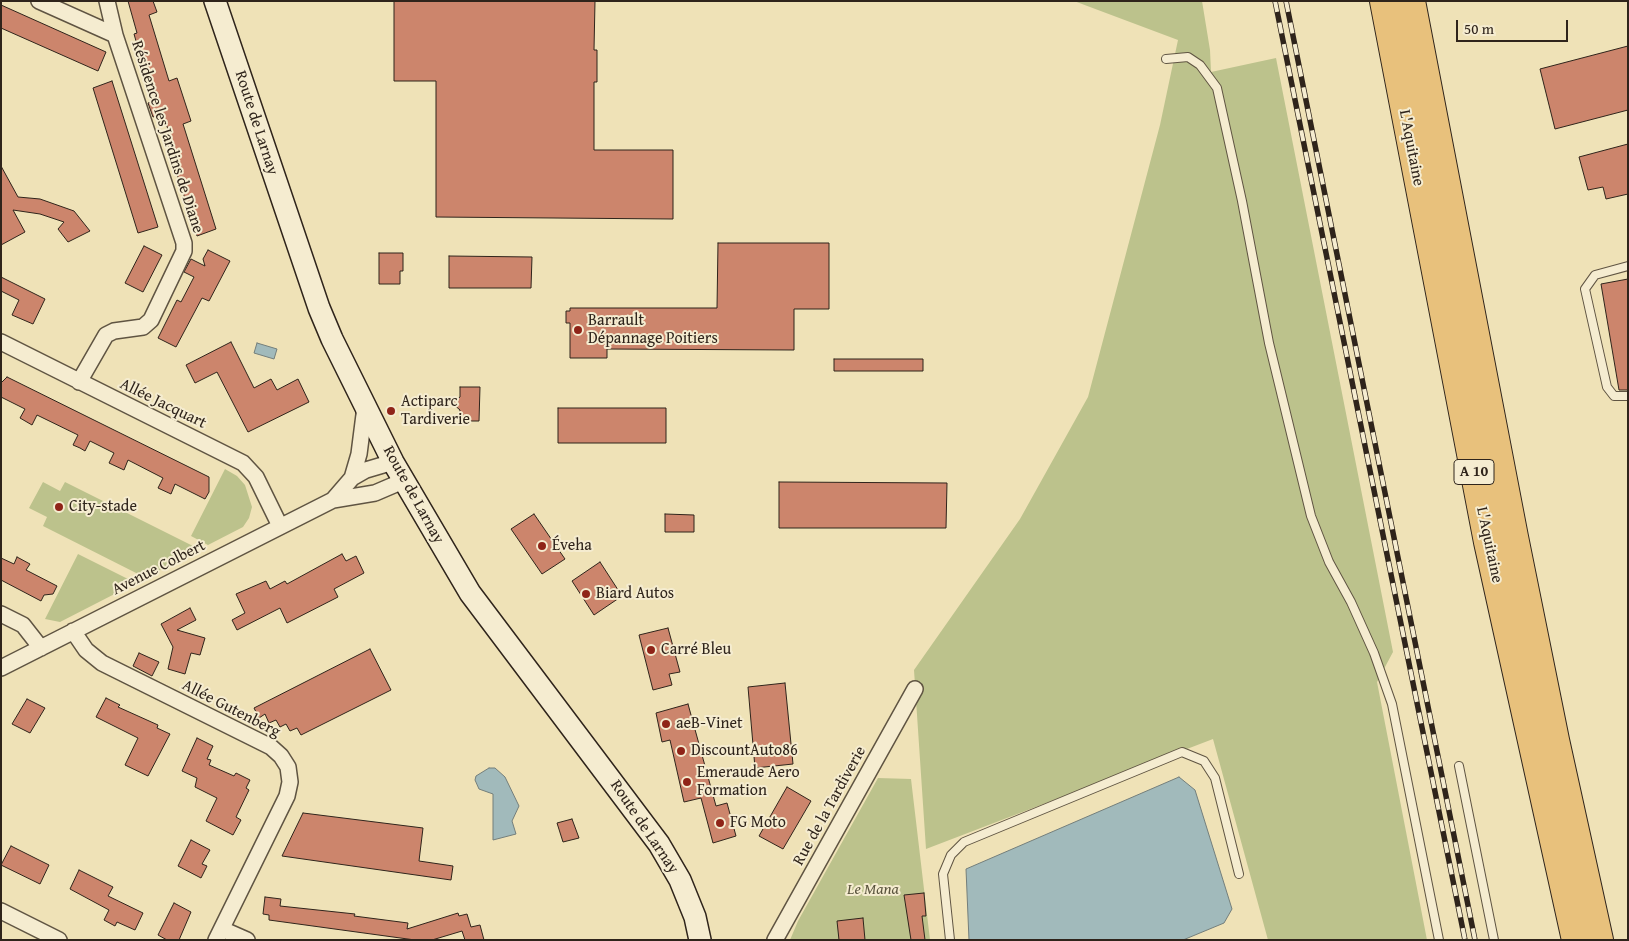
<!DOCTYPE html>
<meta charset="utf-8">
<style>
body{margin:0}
#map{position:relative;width:1629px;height:941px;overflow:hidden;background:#efe2b7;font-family:"Gentium Book Plus",serif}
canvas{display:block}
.frame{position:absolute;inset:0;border:2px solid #2f241b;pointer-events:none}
.scale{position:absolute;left:1456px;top:20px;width:112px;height:22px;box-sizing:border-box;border:2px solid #2f241b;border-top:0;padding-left:6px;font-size:15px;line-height:18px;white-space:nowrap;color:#2f241b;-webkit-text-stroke:4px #f5ecd0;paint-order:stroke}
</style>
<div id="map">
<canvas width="1629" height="941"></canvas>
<div class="frame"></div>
<div class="scale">50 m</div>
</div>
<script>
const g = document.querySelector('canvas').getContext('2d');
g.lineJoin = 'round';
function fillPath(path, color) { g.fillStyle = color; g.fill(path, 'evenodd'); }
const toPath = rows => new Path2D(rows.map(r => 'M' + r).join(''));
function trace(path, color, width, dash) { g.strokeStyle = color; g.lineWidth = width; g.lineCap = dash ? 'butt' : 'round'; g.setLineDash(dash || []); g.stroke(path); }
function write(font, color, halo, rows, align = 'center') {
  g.font = font + ' "Gentium Book Plus",serif'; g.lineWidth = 4; g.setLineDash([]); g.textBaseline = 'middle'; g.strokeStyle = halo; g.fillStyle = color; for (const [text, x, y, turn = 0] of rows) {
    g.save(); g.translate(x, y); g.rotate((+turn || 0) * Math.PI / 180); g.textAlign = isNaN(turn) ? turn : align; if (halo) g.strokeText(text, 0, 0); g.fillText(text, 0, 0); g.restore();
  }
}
fillPath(toPath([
 [1074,1,1202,1,1210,50,1211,72,1276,58,1393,652,1377,682,1427,940,1268,940,1213,739,926,849,914,670,1020,519,1088,397,1160,125,1178,40],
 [225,469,237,476,245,485,252,507,249,518,243,527,208,545,191,536],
 [43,482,60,491,65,482,199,549,146,578,43,526,47,517,29,508],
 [78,554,136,583,60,622,45,619],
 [878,778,911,779,930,940,790,940,798,921]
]), '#bcc28c');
const water = toPath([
 [257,343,277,349,274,359,254,353,257,343],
 [489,768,495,768,505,777,519,806,512,821,516,834,493,840,493,794,479,789,475,780,476,776,489,768],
 [1179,777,1195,790,1232,909,1224,923,1183,940,969,940,966,869,1179,777]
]);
fillPath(water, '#a1babb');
trace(water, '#737e7b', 1);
const building = toPath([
 [128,1,153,1,157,12,149,15,169,81,177,78,191,121,183,124,216,229,197,236,167,143,172,142,163,114,153,117,148,103,158,100,150,73,146,74,136,41,134,34,137,33,128,1],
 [394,1,595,1,594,50,597,50,597,82,594,82,594,150,673,150,673,219,436,217,436,81,394,81,394,1],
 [1,5,106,52,98,71,1,28,1,5],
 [1628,46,1628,110,1555,129,1540,69,1628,46],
 [112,81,158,227,138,233,93,88,112,81],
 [1628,144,1628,194,1606,199,1603,187,1588,190,1579,157,1628,144],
 [1,166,18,197,40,199,74,211,90,231,68,242,58,229,64,222,40,214,13,210,25,232,1,245,1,166],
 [718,243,829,243,829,309,794,309,794,350,607,349,607,358,570,358,570,323,566,323,566,311,570,311,570,308,717,308,718,243],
 [144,246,162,255,143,292,125,283,144,246],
 [208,250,230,261,209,301,202,298,176,347,158,338,177,300,181,302,194,277,184,272,191,259,205,266,203,259,208,250],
 [379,253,403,253,403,271,400,271,400,284,379,284,379,253],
 [449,256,532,257,531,288,449,288,449,256],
 [1,277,45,299,33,324,12,315,19,300,1,291,1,277],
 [1628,279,1628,390,1619,390,1601,284,1628,279],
 [231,342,254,388,271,379,277,390,298,379,309,402,248,432,217,372,195,383,186,365,231,342],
 [834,359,923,359,923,371,834,371,834,359],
 [7,377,209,477,209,492,205,499,175,484,171,494,158,488,163,478,128,460,124,470,109,463,114,453,90,441,85,451,80,448,73,445,78,435,37,415,32,425,20,418,25,409,1,397,1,383,7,377],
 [460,387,480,387,479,421,459,421,460,410,452,403,460,397,460,387],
 [558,408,666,408,666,443,558,443,558,408],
 [779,482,947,483,946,528,779,528,779,482],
 [534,514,565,559,542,574,511,529,534,514],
 [665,514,694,515,694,532,665,532,665,514],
 [342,554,346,561,356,556,364,573,334,589,338,597,287,623,280,608,237,630,232,620,245,613,236,594,266,581,270,589,285,581,287,584,342,554],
 [17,557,30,564,26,570,57,586,53,594,44,595,41,601,1,580,1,558,14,564,17,557],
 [600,562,622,596,594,615,572,581,600,562],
 [190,608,196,620,177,630,205,638,200,655,191,653,185,674,168,669,173,647,161,624,190,608],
 [668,628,680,672,669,674,672,685,653,690,639,635,668,628],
 [370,649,391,690,301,735,297,728,290,731,286,724,280,727,276,720,269,723,265,714,259,718,254,708,370,649],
 [139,653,159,662,152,676,133,666,139,653],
 [785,683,793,764,755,768,748,687,785,683],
 [106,698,120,705,118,707,158,725,157,728,170,734,148,776,125,765,138,738,96,717,106,698],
 [27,699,45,708,30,733,12,724,27,699],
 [688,704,716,806,727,803,736,836,713,843,701,798,684,802,670,740,662,742,656,713,688,704],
 [197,738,213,746,207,759,211,760,209,765,234,776,236,773,250,780,246,788,249,790,236,817,241,820,233,835,206,821,217,798,195,787,197,778,182,771,197,738],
 [787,787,811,801,783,849,759,836,787,787],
 [303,813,423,828,419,861,453,866,451,880,282,856,303,813],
 [572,819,579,838,563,842,557,823,572,819],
 [191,840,210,850,202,864,207,866,201,878,178,866,191,840],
 [11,846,49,865,40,884,1,865,11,846],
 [79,870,113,887,108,896,143,913,135,930,117,922,115,926,104,920,109,910,70,889,79,870],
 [924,893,926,916,922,916,925,940,911,940,904,895,924,893],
 [265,897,281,899,280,906,355,914,354,916,408,923,407,929,458,913,459,916,467,914,471,927,480,925,484,940,465,940,462,931,432,940,415,940,269,920,269,915,263,914,265,897],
 [174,903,191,912,179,940,167,940,158,935,174,903],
 [863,918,865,940,839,940,837,921,863,918]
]);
fillPath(building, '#cc856c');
trace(building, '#2f241b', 1);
const lane = toPath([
 [1166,59,1188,57,1200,65,1217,88,1242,201,1269,343,1311,516,1329,562,1351,602,1374,653,1392,704,1439,940],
 [1628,266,1595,275,1585,289,1607,387,1614,396,1628,396],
 [1459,766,1494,940],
 [950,940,943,874,951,855,964,842,1182,752,1204,761,1215,778,1239,874]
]);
const street = toPath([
 [39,1,115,35],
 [1,342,243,463,256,477,280,526],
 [79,382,106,335,114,331,143,327,151,320,184,251,184,243,115,35,107,1],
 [352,478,359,454,365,407],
 [333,500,352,478,366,470,393,462],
 [1,614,23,625,41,648],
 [73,631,86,650,102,663,271,747,281,756,288,767,290,782,287,796,216,940],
 [1,668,333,500,375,493,403,481],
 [1,911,59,940],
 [222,929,247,940],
 [775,940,915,689]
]);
const secondary = toPath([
 [215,1,319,308,332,339,393,462,470,593,659,844,680,880,695,917,700,940]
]);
const highway = toPath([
 [1384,1,1488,542,1576,940],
 [1411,1,1514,537,1555,740,1599,940]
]);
trace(lane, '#5f5442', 10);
trace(street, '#5f5442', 18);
trace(secondary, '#2f241b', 24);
trace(highway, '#2f241b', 30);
trace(lane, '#f5ecd0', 8);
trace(street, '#f5ecd0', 15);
trace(secondary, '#f5ecd0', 21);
trace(highway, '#e8c17c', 28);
const rail = toPath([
 [1275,1,1465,940],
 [1286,1,1475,940]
]);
trace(rail, '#2f241b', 5.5);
trace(rail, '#f5ecd0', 4, [11]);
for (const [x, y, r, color] of [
 [578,330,5,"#8f2418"],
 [391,411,5,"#8f2418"],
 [59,507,5,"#8f2418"],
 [542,546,5,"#8f2418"],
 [586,594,5,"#8f2418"],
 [651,650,5,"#8f2418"],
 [666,724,5,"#8f2418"],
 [681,751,5,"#8f2418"],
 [687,782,5,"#8f2418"],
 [720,823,5,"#8f2418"]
]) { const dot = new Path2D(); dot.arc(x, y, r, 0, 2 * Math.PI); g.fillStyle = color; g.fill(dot); trace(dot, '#f5ecd0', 2); }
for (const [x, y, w] of [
 [1474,472,40]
]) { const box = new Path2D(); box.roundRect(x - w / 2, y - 12.5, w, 25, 4); g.fillStyle = '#f5ecd0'; g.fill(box); trace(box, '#2f241b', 1); }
write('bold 15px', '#2f241b', null, [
 ["A 10",1474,472]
]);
write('16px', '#2f241b', '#f5ecd0', [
 ["Route de Larnay",256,123,72],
 ["Résidence les Jardins de Diane",167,137,72],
 ["L'Aquitaine",1411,148,79],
 ["Allée Jacquart",163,404,26],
 ["Route de Larnay",413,495,61],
 ["L'Aquitaine",1489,545,78],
 ["Avenue Colbert",159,568,-27],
 ["Allée Gutenberg",231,709,27],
 ["Rue de la Tardiverie",830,806,-61],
 ["Route de Larnay",644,827,56]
]);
write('16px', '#2f241b', '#f5ecd0', [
 ["Barrault",588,321],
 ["Dépannage Poitiers",588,339],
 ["Actiparc",401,402],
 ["Tardiverie",401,420],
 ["City-stade",69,507],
 ["Éveha",552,546],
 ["Biard Autos",596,594],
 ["Carré Bleu",661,650],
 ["aeB-Vinet",676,724],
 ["DiscountAuto86",691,751],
 ["Emeraude Aero",697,773],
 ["Formation",697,791],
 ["FG Moto",730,823]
], 'left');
write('italic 16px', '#59533d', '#f5ecd0', [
 ["Le Mana",873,890]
]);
</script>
